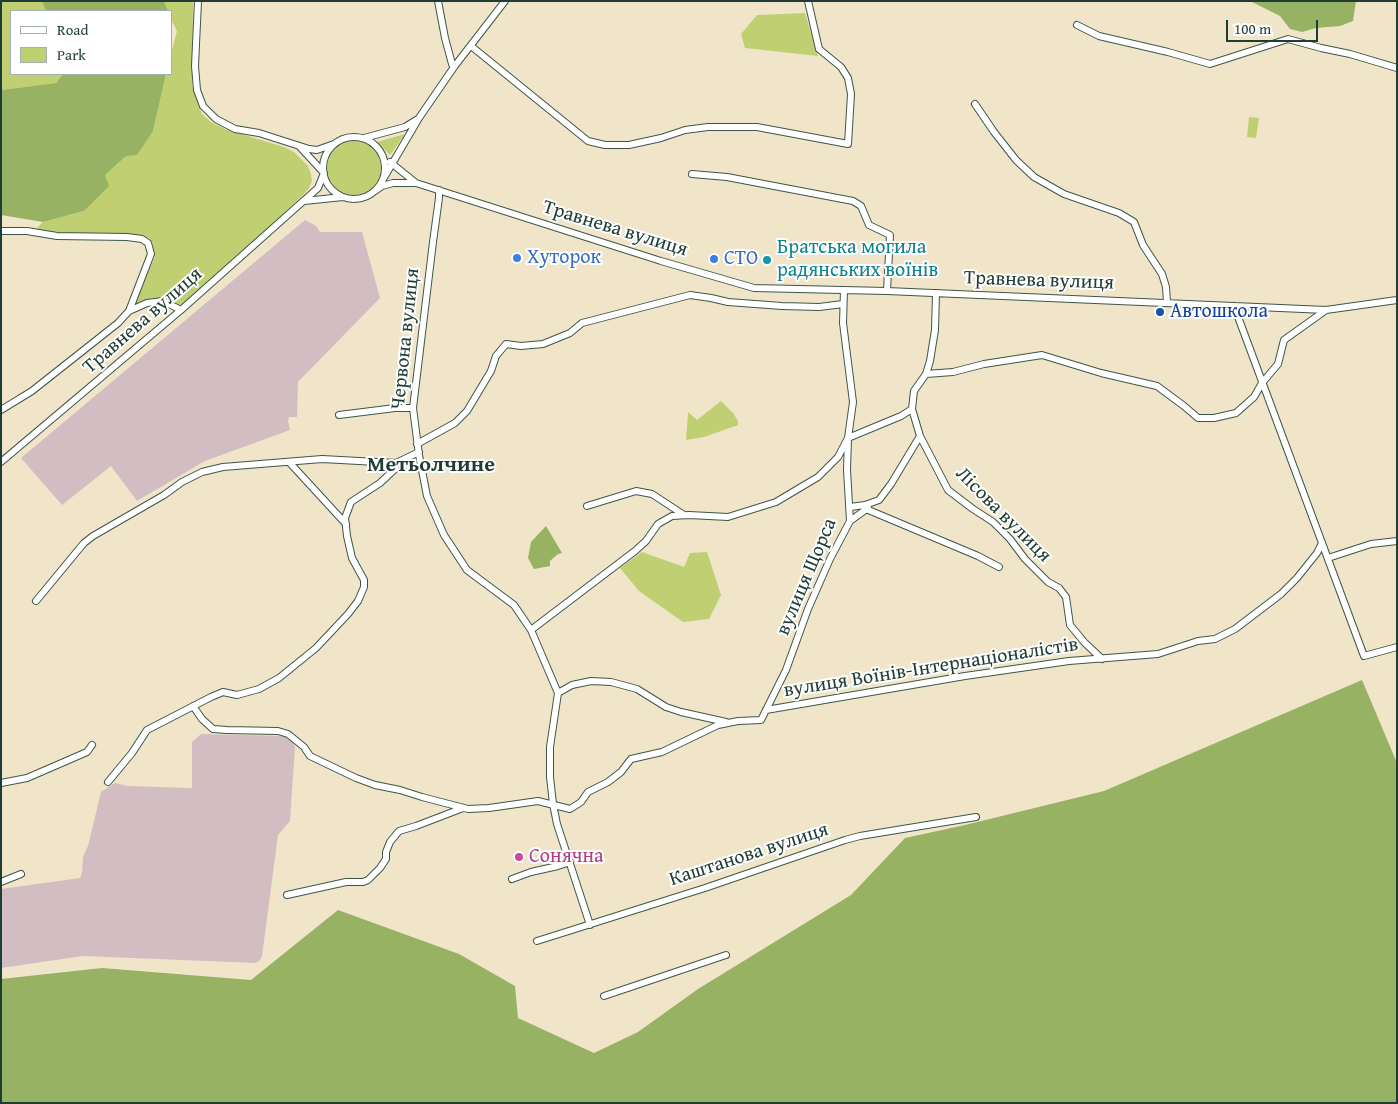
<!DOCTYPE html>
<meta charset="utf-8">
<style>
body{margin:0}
#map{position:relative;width:1398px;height:1104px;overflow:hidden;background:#f0e5c9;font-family:"Gentium Book Plus",serif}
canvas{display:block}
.frame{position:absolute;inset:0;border:2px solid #1f3d34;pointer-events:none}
.legend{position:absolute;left:10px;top:10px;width:162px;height:65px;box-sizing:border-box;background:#fff;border:1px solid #a5b1ae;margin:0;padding:6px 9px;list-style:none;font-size:15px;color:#1f3d34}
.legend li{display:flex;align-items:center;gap:10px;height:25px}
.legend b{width:25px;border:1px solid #a5b1ae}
.scale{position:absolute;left:1226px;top:20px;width:92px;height:22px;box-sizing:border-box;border:2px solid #1f3d34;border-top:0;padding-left:6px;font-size:15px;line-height:18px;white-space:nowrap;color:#1f3d34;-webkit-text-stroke:4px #fff;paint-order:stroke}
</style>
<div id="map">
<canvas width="1398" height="1104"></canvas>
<div class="frame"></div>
<ul class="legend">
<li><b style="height:6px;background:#fff"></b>Road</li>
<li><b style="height:14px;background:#c0cf71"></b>Park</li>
</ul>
<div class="scale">100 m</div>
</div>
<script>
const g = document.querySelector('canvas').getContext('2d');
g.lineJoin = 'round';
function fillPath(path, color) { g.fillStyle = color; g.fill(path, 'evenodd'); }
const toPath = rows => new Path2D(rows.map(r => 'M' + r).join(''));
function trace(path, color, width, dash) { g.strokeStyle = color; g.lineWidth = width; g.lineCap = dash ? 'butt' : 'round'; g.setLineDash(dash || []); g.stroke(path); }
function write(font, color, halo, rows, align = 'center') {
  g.font = font + ' "Gentium Book Plus",serif'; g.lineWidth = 4; g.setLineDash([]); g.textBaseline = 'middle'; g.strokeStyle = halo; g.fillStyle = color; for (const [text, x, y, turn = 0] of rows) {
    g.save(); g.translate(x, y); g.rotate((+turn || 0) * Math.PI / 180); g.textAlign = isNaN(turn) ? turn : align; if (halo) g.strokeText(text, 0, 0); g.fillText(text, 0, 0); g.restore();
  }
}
fillPath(toPath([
 [305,220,316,226,320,232,362,232,380,298,298,382,297,417,289,417,288,421,290,430,205,461,137,501,111,466,62,505,21,458],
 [201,734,285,736,292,740,295,747,290,821,278,835,262,956,260,960,256,963,83,956,1,968,1,889,80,878,82,873,83,857,88,846,101,792,115,783,128,786,192,788,192,742]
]), '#d2bec2');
fillPath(toPath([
 [1,1,42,1,46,11,11,11,11,74,63,74,56,83,1,90],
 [164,1,193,1,192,85,202,114,211,122,225,129,284,147,294,152,308,166,311,174,312,181,309,188,303,195,187,304,178,305,164,297,133,305,155,257,152,242,149,238,132,234,65,234,35,230,43,222,84,211,105,175,153,131,166,74,171,74,171,54,177,31,171,19,171,11,168,11],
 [805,13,818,56,745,48,741,34,757,15],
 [1249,117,1259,118,1256,138,1247,137],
 [405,134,390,155,377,142],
 '327 168a27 27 0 1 1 54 0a27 27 0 1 1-54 0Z',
 [721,401,733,413,738,421,738,425,704,437,686,440,688,412,697,420],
 [642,552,684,567,690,553,707,552,721,595,709,619,683,622,639,591,620,568]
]), '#c0cf71');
fillPath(toPath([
 [42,1,164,1,168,11,46,11],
 [1250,1,1356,1,1353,21,1340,26,1316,28,1302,32,1290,29,1280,16],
 [63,74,166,74,153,131,137,155,126,156,105,175,109,186,84,211,43,222,1,215,1,90,56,83],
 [546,526,562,553,558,554,550,561,550,566,534,569,528,558,531,542],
 [1362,680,1397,763,1397,1103,1,1103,1,979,102,968,251,980,338,910,459,954,515,986,518,1018,594,1053,638,1032,698,989,851,895,905,838,965,825,1104,791]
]), '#98b263');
const minor = toPath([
 [198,1,195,66,197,90,203,106,216,119,235,129,259,133,309,149,317,150,334,144],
 [438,1,445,38,452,64,454,67],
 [1077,25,1099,36,1168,52,1210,64,1288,39,1321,48,1350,54,1397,68],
 [471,46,588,141,605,145,629,145,661,138,685,130,708,127,757,127,848,144,851,94,848,78,841,67,819,49,808,1],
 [975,104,994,132,1016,160,1034,177,1064,194,1119,213,1134,222,1143,245,1162,274,1166,287,1167,302],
 '323 168a31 31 0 1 1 62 0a31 31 0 1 1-62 0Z',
 [364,138,405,127,418,119],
 [390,162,416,183],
 [692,174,727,177,853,201,861,206,869,225,890,235,887,291],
 [382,181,419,118,454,67,505,1],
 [439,190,439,198,433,242,413,408,419,455,427,496,444,535,467,570,514,605,531,630,558,693,550,747,550,777,553,804,557,824,590,925],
 [375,191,382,186,393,183,416,183,661,261,754,288,887,291,1326,310,1397,300],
 [304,201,343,197],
 [1,231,27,231,57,236,127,237,142,239,148,243,151,254,129,311,118,323,32,391,1,410],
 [1234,306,1364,656,1397,647],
 [129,311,147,303,163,301,181,310],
 [926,374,953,372,984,364,1042,355,1101,373,1157,386,1184,406,1198,418,1214,418,1236,413,1254,397,1262,383,1278,364,1284,340,1326,310],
 [339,415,395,408,413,408],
 [920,436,948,490,973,509,993,522,1010,539,1025,559,1048,582,1059,588,1066,597,1070,625,1085,643,1102,659],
 [417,444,455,423,467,411,491,371,496,356,506,344,521,346,543,344,570,333,582,323,690,295,711,298,728,302,782,306,819,307,843,304],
 [1,462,181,310,318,188,324,173,300,147],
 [289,462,346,524],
 [587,506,636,491,652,494,684,515],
 [850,507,865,505,879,500,891,484,920,436,912,409],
 [866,509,978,556,999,567],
 [850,521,868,508],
 [1328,558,1371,544,1397,541],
 [36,601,84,543,93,536,164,495,182,482,202,472,223,467,322,459,396,463],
 [531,630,635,551,646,541,658,524,672,516,689,515,728,517,776,502,818,477,838,457,848,438,901,416,912,409,914,391,926,374,930,361,935,330,936,293],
 [558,693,572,685,591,681,611,682,637,689,666,707,681,712,726,722],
 [193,706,202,719,213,729,227,730,278,731,288,734,304,747,310,756,356,778,375,785,400,790,422,797,468,809,489,808,538,801,570,809,581,802,588,792,608,782,621,772,631,759,662,752,718,725,738,721,761,720,786,670,808,609,830,559,850,521,847,470,848,438,853,402,843,323,844,290],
 [766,710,965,676,1069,661,1158,654,1198,641,1215,639,1235,629,1281,594,1297,578,1317,553,1322,543],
 [108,782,132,753,147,730,211,697,223,692,237,695,259,689,279,678,316,648,348,614,358,601,364,587,364,580,352,558,347,536,345,518,351,502,380,483,395,469,396,463,419,452],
 [1,783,27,778,87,752,92,745],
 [512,879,531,872,558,866,570,862],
 [1,882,21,874],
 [287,895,346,882,363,882,368,880,380,868,386,859,386,852,390,842,399,831,416,826,463,808],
 [537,941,705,888,845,840,860,836,976,817],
 [604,996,726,955]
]);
trace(minor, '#3e564a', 8);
trace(minor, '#fff', 6);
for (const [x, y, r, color] of [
 [517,258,5,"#3f7fe0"],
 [714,259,5,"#3f7fe0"],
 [767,260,5,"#0f9aa8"],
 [1160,312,5,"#1a4fb4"],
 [519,857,5,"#d1479c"]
]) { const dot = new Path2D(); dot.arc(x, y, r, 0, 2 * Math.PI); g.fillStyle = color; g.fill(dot); trace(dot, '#fff', 2); }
write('20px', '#1f3d34', '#fff', [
 ["Травнева вулиця",615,229,17],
 ["Травнева вулиця",1039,281,2],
 ["Травнева вулиця",143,321,-41],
 ["Червона вулиця",406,339,-84],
 ["Лісова вулиця",1003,515,45],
 ["вулиця Щорса",807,577,-67],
 ["вулиця Воїнів-Інтернаціоналістів",931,668,-9],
 ["Каштанова вулиця",749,855,-18]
]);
write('20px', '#0d838f', '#fff', [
 ["Братська могила",777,248],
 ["радянських воїнів",777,271]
], 'left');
write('20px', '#366cbe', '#fff', [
 ["Хуторок",527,258],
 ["СТО",724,259]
], 'left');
write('20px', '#164399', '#fff', [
 ["Автошкола",1170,312]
], 'left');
write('20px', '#b23c85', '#fff', [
 ["Сонячна",529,857]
], 'left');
write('bold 22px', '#1f3d34', '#fff', [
 ["Метьолчине",431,465]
]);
</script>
